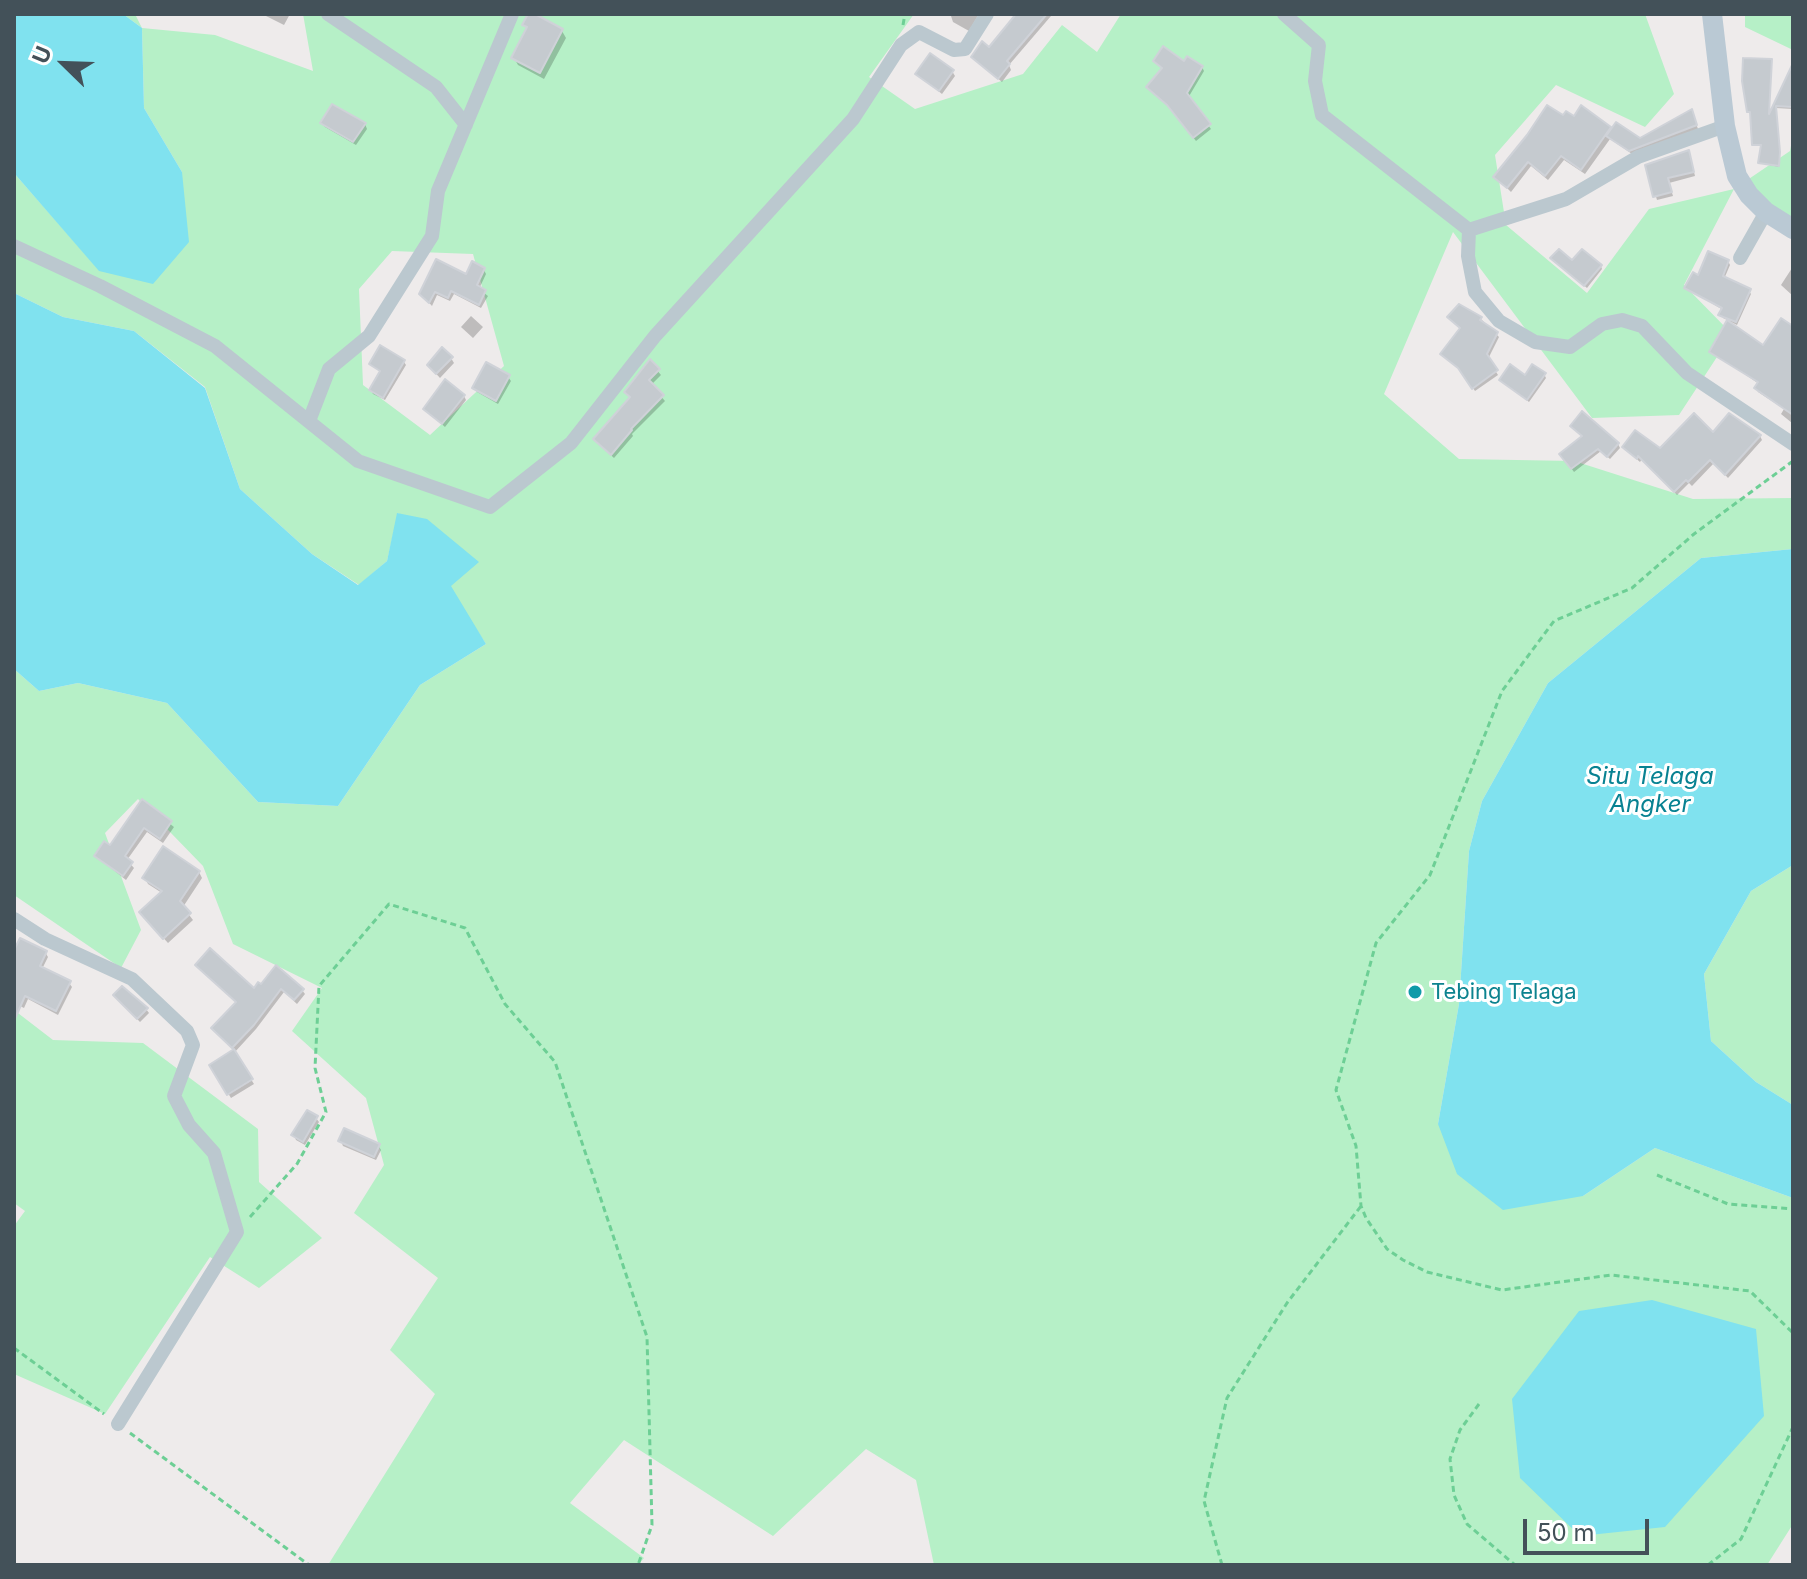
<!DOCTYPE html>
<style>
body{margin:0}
#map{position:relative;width:1807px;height:1579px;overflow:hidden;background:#eeebeb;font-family:Inter,sans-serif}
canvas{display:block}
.frame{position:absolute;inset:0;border:16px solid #435159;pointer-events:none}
.north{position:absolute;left:24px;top:24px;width:80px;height:80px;-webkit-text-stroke:6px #fff;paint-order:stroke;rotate:293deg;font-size:22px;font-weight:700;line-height:32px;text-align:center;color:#435159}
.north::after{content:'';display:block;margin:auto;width:28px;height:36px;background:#435159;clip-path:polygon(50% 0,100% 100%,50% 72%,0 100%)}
.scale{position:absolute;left:1523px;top:1519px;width:126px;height:36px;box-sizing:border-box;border:4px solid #435159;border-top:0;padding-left:10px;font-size:24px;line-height:28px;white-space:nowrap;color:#435159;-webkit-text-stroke:6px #fff;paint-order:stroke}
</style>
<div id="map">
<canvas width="1807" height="1579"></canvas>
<div class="frame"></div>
<div class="north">U</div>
<div class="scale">50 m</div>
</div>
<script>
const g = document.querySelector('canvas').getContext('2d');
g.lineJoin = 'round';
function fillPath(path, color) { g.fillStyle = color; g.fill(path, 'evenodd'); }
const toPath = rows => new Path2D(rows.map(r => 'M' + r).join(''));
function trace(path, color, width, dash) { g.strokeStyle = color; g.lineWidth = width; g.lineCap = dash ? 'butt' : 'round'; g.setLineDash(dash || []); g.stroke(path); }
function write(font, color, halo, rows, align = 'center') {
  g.font = font + ' Inter,sans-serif'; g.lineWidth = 6; g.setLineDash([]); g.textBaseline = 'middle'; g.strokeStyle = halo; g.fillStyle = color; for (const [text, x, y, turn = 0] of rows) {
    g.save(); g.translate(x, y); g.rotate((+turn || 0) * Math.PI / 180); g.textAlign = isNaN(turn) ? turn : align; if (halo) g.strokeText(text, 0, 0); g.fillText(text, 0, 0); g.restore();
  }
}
fillPath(toPath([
 [123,14,135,14,142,28,215,35,313,71,303,14,914,14,869,77,915,109,1023,74,1062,25,1097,52,1121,14,1645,14,1674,94,1645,127,1556,85,1495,155,1506,225,1587,293,1649,209,1734,189,1790,151,1793,135,1793,229,1734,189,1684,285,1732,334,1679,415,1592,418,1453,232,1384,394,1459,459,1574,461,1693,499,1793,498,1793,549,1701,558,1548,683,1482,801,1469,851,1459,1004,1438,1124,1583,1196,1655,1148,1793,1198,1793,1524,1767,1565,934,1565,916,1480,866,1449,773,1536,624,1440,570,1503,644,1558,638,1565,328,1565,435,1394,390,1350,438,1278,354,1213,384,1165,366,1098,292,1031,322,988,233,944,203,866,138,799,105,833,141,930,121,968,14,895,14,669,39,691,78,683,167,703,258,802,338,806,420,685,486,644,398,513,387,561,359,585,312,554,240,489,205,387,134,331,63,317,14,293,14,173,100,271,182,172,144,108,142,28],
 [392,251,473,254,504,366,430,435,363,385,359,289],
 [1745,14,1793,14,1793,50,1745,27],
 [1793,865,1793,1105,1756,1082,1711,1041,1704,974,1751,891],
 [14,1010,53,1040,143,1043,258,1129,259,1182,322,1238,259,1288,210,1257,105,1414,14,1374,14,1226,25,1211,14,1203]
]), '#b6f0c7');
fillPath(toPath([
 [14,14,123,14,142,28,144,108,182,172,189,242,153,284,99,271,14,173],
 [14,293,63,317,134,331,205,388,240,489,312,554,358,585,387,561,397,513,427,519,479,562,451,586,486,644,420,685,338,806,258,802,167,703,78,683,39,691,14,669],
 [1793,549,1793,865,1751,891,1704,974,1711,1041,1756,1082,1793,1105,1793,1198,1655,1148,1583,1196,1503,1210,1457,1174,1438,1124,1459,1004,1469,851,1482,801,1548,683,1701,558],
 [1652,1300,1756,1329,1764,1416,1665,1527,1580,1536,1520,1478,1512,1399,1579,1311]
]), '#80e2ef');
fillPath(toPath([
 [262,14,290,14,284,25],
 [531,14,562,31,566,38,544,79,518,65,514,58,528,30,525,24],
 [947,14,979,14,969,31,953,22,951,16],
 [1020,14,1051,16,1009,65,1011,70,1002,82,973,57,989,49],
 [1155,61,1202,67,1204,71,1188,98,1211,129,1196,141,1171,109,1151,91,1164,70],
 [1771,61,1769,118,1793,67,1793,109,1776,108,1779,167,1760,163,1762,146,1754,144,1752,113,1749,112],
 [952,71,955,76,942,94,917,74],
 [1693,115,1698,129,1632,154,1610,139,1585,174,1564,160,1548,180,1531,166,1511,192,1496,177,1563,118,1610,129,1612,132,1640,141],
 [322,123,365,124,367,129,356,145,325,127],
 [1690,156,1695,176,1669,183,1673,196,1657,200,1647,166],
 [1553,259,1601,266,1602,269,1587,288],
 [1728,261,1730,265,1724,279,1749,291,1751,294,1737,325,1723,318,1721,315,1723,310,1686,288],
 [1792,268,1793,269,1793,296,1781,285],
 [484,270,486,274,479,289,488,296,481,308,454,294,450,301,437,295,432,306,421,294],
 [471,316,483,327,473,338,461,327],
 [1450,317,1481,319,1499,337,1488,359,1498,375,1475,391,1462,372,1442,354,1462,330],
 [1793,328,1793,421,1792,423,1781,414,1784,409,1758,392,1756,388,1759,384,1712,352,1763,348],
 [451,358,454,363,440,378,429,366],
 [404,362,406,365,385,400,373,394,371,390,382,373,372,364],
 [650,362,661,375,651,385,665,401,632,434,633,436,614,458,598,443,631,399,626,392],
 [1544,374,1546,378,1529,402,1501,380],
 [508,377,511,381,498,404,477,392,474,388],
 [464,396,466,400,445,427,425,409],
 [1574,429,1618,444,1620,448,1610,459,1601,451,1574,472,1564,458,1584,437],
 [1760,436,1762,440,1728,478,1714,463,1692,486,1689,483,1677,495,1642,459,1640,462,1624,448,1660,451],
 [142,802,174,827,163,843,147,832,127,860,134,868,126,880,96,856,110,848],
 [199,872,202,878,183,907,193,920,168,943,145,918,162,893,148,884,145,878],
 [45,952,48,957,42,969,69,983,72,987,58,1015,28,999,24,1008,14,1003,14,955],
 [197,965,254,991,261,987,302,990,305,994,297,1004,284,992,256,1029,234,1053,254,1084,231,1098,211,1066,235,1051,216,1032,237,1003],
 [118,999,146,1009,149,1013,140,1022],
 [316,1118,319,1122,305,1145,296,1140,294,1135],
 [341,1141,378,1145,381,1150,376,1160,343,1146]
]), '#0003');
const building = toPath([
 [528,14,535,14,563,29,540,73,511,58,527,27,522,25,528,14],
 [1016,14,1047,14,1007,61,1010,64,998,79,971,57,982,41,989,47,1016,14],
 [1163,46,1184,61,1187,56,1203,66,1187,93,1211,124,1193,138,1167,105,1146,87,1162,68,1153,61,1163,46],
 [930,53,954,70,939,91,915,74,930,53],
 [1743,58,1772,59,1769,114,1793,63,1793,107,1776,106,1780,152,1779,166,1758,163,1761,145,1752,145,1750,112,1747,112,1742,81,1743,58],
 [332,104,366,123,353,142,320,123,332,104],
 [1547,105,1563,115,1566,111,1574,116,1581,105,1611,127,1581,170,1561,156,1545,176,1528,162,1507,188,1493,177,1527,135,1547,105],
 [1692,109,1697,125,1629,151,1606,136,1616,122,1640,138,1692,109],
 [1689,150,1694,172,1668,178,1672,192,1653,197,1645,165,1689,150],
 [1559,249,1572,260,1582,249,1602,265,1584,286,1550,258,1559,249],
 [1708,251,1729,260,1723,276,1751,289,1736,322,1718,315,1722,308,1684,288,1693,272,1698,275,1708,251],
 [436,259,466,274,472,261,485,268,477,285,486,290,479,305,451,291,448,298,435,292,429,303,419,294,436,259],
 [1459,304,1482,317,1480,320,1498,332,1487,354,1498,370,1472,389,1458,368,1440,354,1460,328,1447,317,1459,304],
 [1781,318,1793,326,1793,415,1754,388,1758,382,1709,352,1727,320,1763,345,1781,318],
 [380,345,405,360,383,398,369,390,380,371,369,364,380,345],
 [442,347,453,357,436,374,427,365,442,347],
 [650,359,660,369,649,380,664,395,631,429,632,430,611,455,593,439,630,397,624,392,650,359],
 [486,362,510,375,496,401,472,388,486,362],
 [1510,364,1525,375,1532,364,1546,373,1527,400,1499,380,1510,364],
 [445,379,465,395,442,424,423,409,445,379],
 [1582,411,1619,443,1607,457,1598,449,1571,469,1559,454,1582,436,1570,426,1582,411],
 [1694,413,1713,432,1729,413,1761,435,1725,475,1710,460,1688,482,1686,480,1674,492,1638,456,1637,459,1622,447,1635,430,1660,448,1694,413],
 [142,799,172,821,160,839,144,828,125,856,133,862,123,876,94,856,104,841,110,845,142,799],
 [163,846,200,871,180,901,191,913,163,939,139,912,162,891,142,878,163,846],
 [20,938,47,951,40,966,71,981,56,1011,25,996,14,1021,14,950,20,938],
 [210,948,254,988,258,982,261,984,276,965,304,989,294,1000,281,989,254,1025,232,1048,211,1028,236,1002,195,965,210,948],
 [122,986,148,1008,137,1019,113,995,122,986],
 [234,1049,253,1079,227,1095,209,1065,234,1049],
 [307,1110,318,1116,303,1142,291,1135,307,1110],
 [344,1128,380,1144,374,1157,338,1141,344,1128]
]);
fillPath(building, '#c5cacf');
trace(building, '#cfd2d8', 2);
trace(toPath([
 [903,25,905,14],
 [1793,461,1694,534,1632,588,1554,621,1502,691,1430,875,1376,943,1336,1090,1356,1146,1361,1206,1366,1218,1387,1249,1403,1260,1427,1272,1502,1290,1611,1275,1750,1291,1793,1333],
 [1657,1175,1728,1204,1793,1209],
 [250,1217,297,1164,326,1112,315,1068,319,986,389,904,465,928,505,1004,555,1062,647,1337,652,1525,638,1565],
 [14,1348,104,1414],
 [1479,1404,1460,1430,1450,1459,1454,1495,1467,1524,1515,1565],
 [130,1433,309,1565],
 [1222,1565,1204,1501,1227,1398,1287,1303,1361,1206],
 [1708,1565,1741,1539,1793,1427]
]), '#6dcf95', 3, [6, 4]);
trace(toPath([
 [328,14,436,87,466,125],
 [1284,14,1319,45,1315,81,1322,115,1469,230,1468,256,1475,292,1499,321,1535,342,1570,347,1602,324,1622,320,1642,326,1687,373,1793,444],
 [1469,230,1566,199,1638,157,1725,126],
 [14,246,100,286,215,346,358,461,490,507,571,443,655,336,853,119,901,45,919,32,954,50,965,49,987,14],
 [1740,258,1766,212],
 [309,421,329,369,369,336,432,236,438,191,512,14],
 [14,919,45,939,132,979,187,1031,193,1045,174,1096,189,1125,214,1153,237,1232,118,1424]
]), '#bbc8cf', 14);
trace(toPath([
 [1712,14,1725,126,1737,176,1749,195,1766,212,1793,229]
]), '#bac9d4', 20);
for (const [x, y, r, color] of [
 [1415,992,8,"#0f9aa8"]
]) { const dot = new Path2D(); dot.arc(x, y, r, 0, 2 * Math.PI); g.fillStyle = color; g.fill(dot); trace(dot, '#fff', 3); }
write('22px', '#0d838f', '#fff', [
 ["Tebing Telaga",1431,992]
], 'left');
write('italic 24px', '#088292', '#fff', [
 ["Situ Telaga",1650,777],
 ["Angker",1650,805]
]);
</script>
